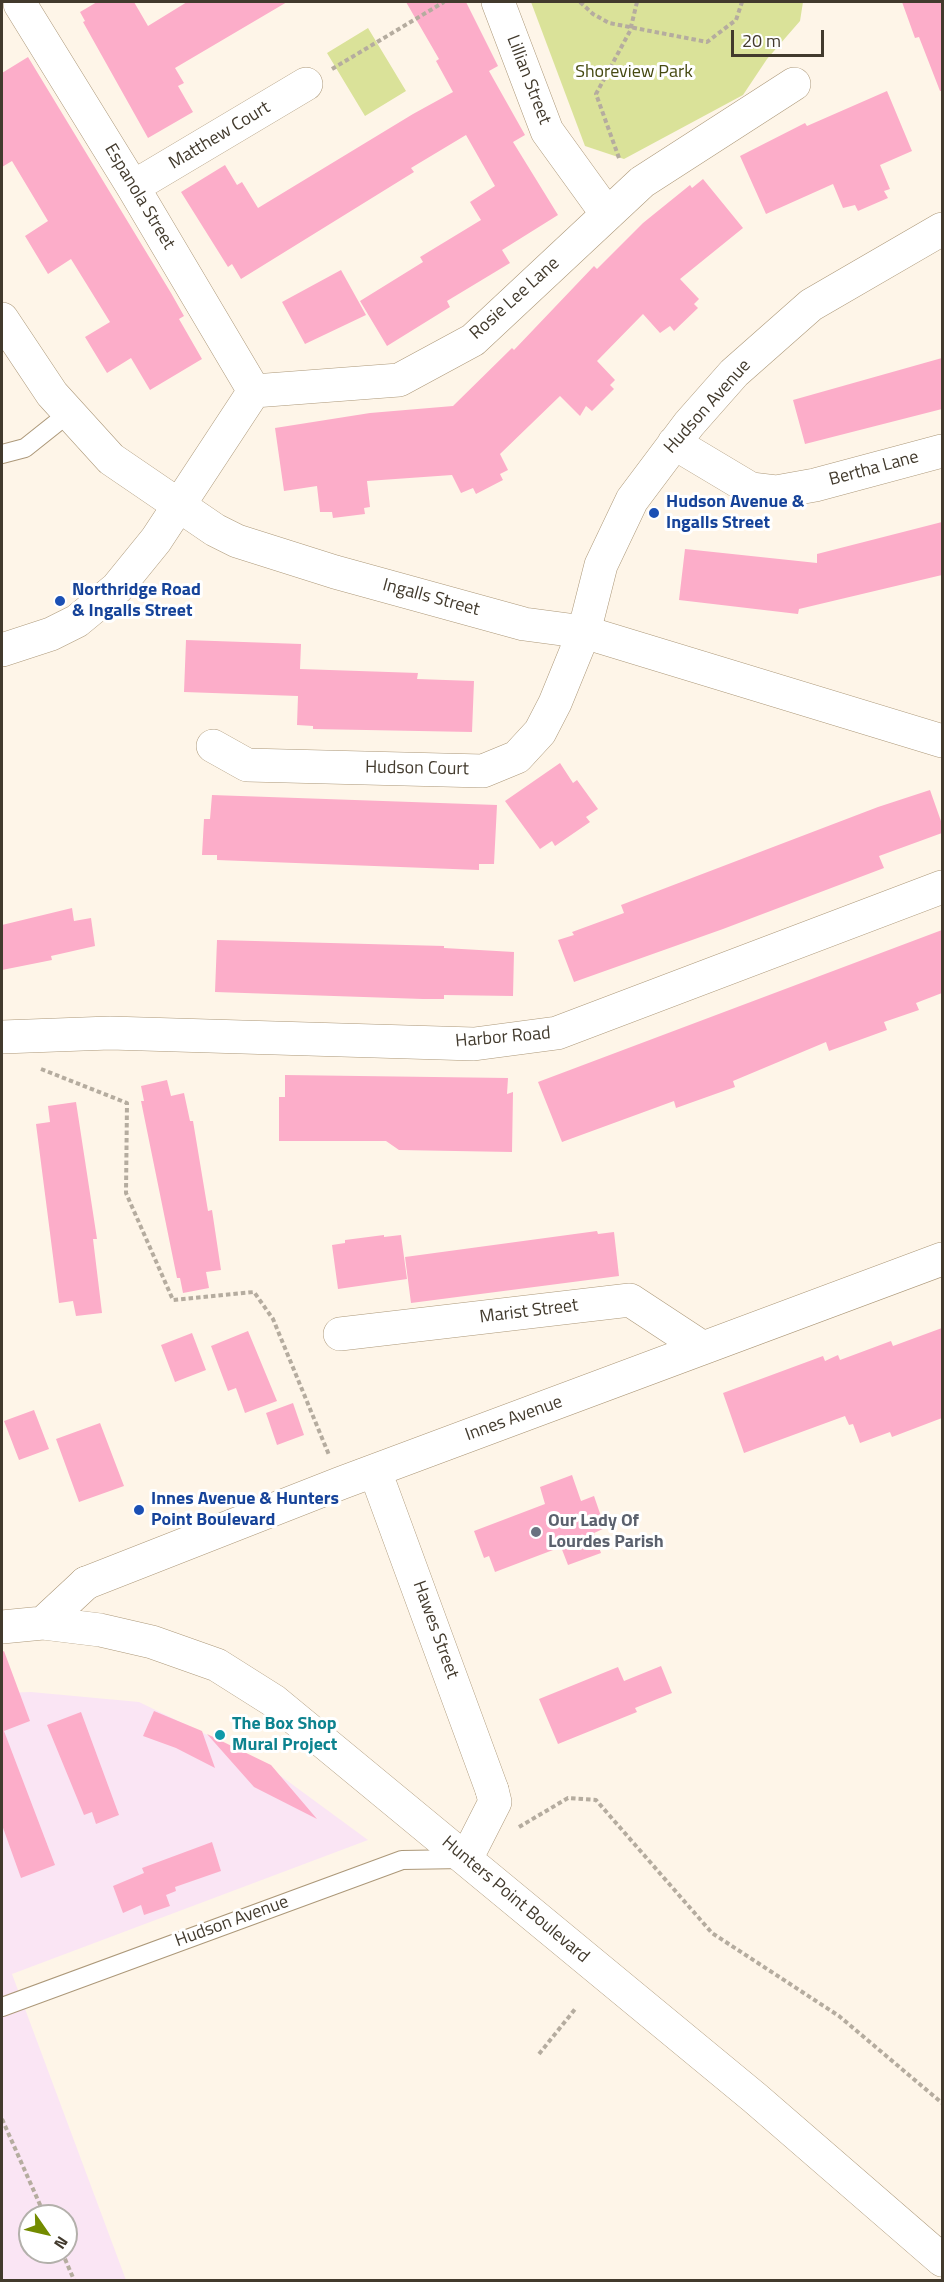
<!DOCTYPE html>
<style>
body{margin:0}
#map{position:relative;width:944px;height:2282px;overflow:hidden;background:#fef5e8;font-family:"Titillium Web",sans-serif}
canvas{display:block}
.frame{position:absolute;inset:0;border:3px solid #423a2d;pointer-events:none}
.north{position:absolute;left:18px;top:2204px;width:60px;height:60px;box-sizing:border-box;background:#fff;border:2px solid #b3b0ab;border-radius:50%;rotate:124deg;font-size:16px;font-weight:700;line-height:24px;text-align:center;color:#423a2d}
.north::after{content:'';display:block;margin:auto;width:21px;height:27px;background:#738b00;clip-path:polygon(50% 0,100% 100%,50% 72%,0 100%)}
.scale{position:absolute;left:731px;top:30px;width:93px;height:27px;box-sizing:border-box;border:3px solid #423a2d;border-top:0;padding-left:8px;font-size:18px;line-height:21px;white-space:nowrap;color:#423a2d;-webkit-text-stroke:4px #fff;paint-order:stroke}
</style>
<div id="map">
<canvas width="944" height="2282"></canvas>
<div class="frame"></div>
<div class="north">N</div>
<div class="scale">20 m</div>
</div>
<script>
const g = document.querySelector('canvas').getContext('2d');
g.lineJoin = 'round';
function fillPath(path, color) { g.fillStyle = color; g.fill(path, 'evenodd'); }
const toPath = rows => new Path2D(rows.map(r => 'M' + r).join(''));
function trace(path, color, width, dash) { g.strokeStyle = color; g.lineWidth = width; g.lineCap = dash ? 'butt' : 'round'; g.setLineDash(dash || []); g.stroke(path); }
function write(font, color, halo, rows, align = 'center') {
  g.font = font + ' "Titillium Web",sans-serif'; g.lineWidth = 6; g.setLineDash([]); g.textBaseline = 'middle'; g.strokeStyle = halo; g.fillStyle = color; for (const [text, x, y, turn = 0] of rows) {
    g.save(); g.translate(x, y); g.rotate((+turn || 0) * Math.PI / 180); g.textAlign = isNaN(turn) ? turn : align; if (halo) g.strokeText(text, 0, 0); g.fillText(text, 0, 0); g.restore();
  }
}
fillPath(toPath([
 [31,1692,139,1702,259,1760,368,1840,12,1974,126,2280,2,2280,2,1693],
 [30,2216,66,2216,66,2252,30,2252]
]), '#fae5f4');
fillPath(toPath([
 [531,2,803,2,800,21,767,59,743,95,624,159,585,146],
 [368,28,406,91,365,116,327,53]
]), '#dae299');
fillPath(toPath([
 [97,2,134,2,148,26,187,2,287,2,175,68,184,83,178,86,193,112,148,138,83,22,85,21,80,12],
 [406,2,466,2,498,66,489,71,525,135,513,142,558,215,502,250,510,263,447,301,450,307,387,346,360,301,423,262,420,257,481,220,470,202,495,186,466,135,411,168,414,172,241,279,232,264,228,267,181,192,225,165,237,185,242,182,258,208,413,114,453,92,436,61,439,59],
 [902,2,942,2,942,91,940,91,919,37,915,38],
 [28,57,171,293,184,316,179,319,202,359,150,390,131,358,107,373,85,337,110,322,71,259,48,274,25,236,48,221,12,161,2,167,2,73],
 [887,91,912,151,880,165,890,189,884,191,888,198,858,211,855,205,843,208,833,184,766,214,740,156,805,123,807,126],
 [703,179,743,228,680,279,699,299,694,304,698,308,674,331,670,326,660,333,643,314,597,361,615,380,610,385,614,389,592,411,586,406,580,416,560,396,500,454,508,470,500,474,503,480,476,494,473,488,461,493,452,475,367,481,370,507,364,508,365,514,333,518,332,512,320,512,317,486,284,491,275,428,370,413,453,406,512,348,514,350,594,266,597,269,643,223,690,185,692,188],
 [341,270,366,315,305,344,282,302],
 [942,358,942,409,805,444,793,400],
 [942,522,942,575,799,609,798,614,679,600,685,549,817,563,817,554],
 [186,640,301,644,300,669,418,673,417,679,474,681,472,732,313,729,313,726,297,725,298,696,184,692],
 [560,763,573,783,577,780,598,809,586,817,590,822,555,846,552,841,540,849,505,801],
 [930,790,942,824,942,833,879,856,884,868,723,929,574,982,558,940,574,935,572,932,624,913,621,905,878,807],
 [212,795,497,805,494,864,479,864,479,870,217,860,217,855,202,855,204,819,210,819],
 [72,908,74,921,91,918,95,946,51,956,52,960,2,970,2,925],
 [942,930,942,993,916,1003,919,1010,884,1022,887,1030,829,1051,826,1042,733,1081,735,1087,676,1108,674,1101,562,1142,538,1082],
 [217,940,444,946,444,948,514,952,513,996,444,995,444,999,423,999,215,992],
 [285,1075,508,1078,507,1094,513,1092,512,1152,399,1150,386,1141,279,1141,279,1097,285,1097],
 [167,1080,171,1096,184,1093,190,1121,193,1121,208,1211,212,1210,221,1270,206,1272,209,1288,183,1293,180,1278,177,1278,141,1101,144,1101,141,1086],
 [76,1102,97,1239,93,1239,102,1313,76,1316,73,1301,59,1303,36,1124,50,1122,48,1106],
 [597,1231,598,1234,614,1232,619,1276,411,1303,405,1257],
 [384,1235,384,1237,401,1235,407,1279,338,1289,332,1245,345,1243,345,1240],
 [942,1328,942,1418,892,1437,890,1432,860,1443,853,1424,849,1425,845,1416,744,1453,723,1393,823,1356,825,1361,838,1355,840,1360,891,1341,893,1346],
 [248,1331,277,1401,245,1413,236,1388,228,1391,211,1346],
 [192,1333,206,1370,175,1382,161,1345],
 [293,1403,304,1435,277,1445,266,1413],
 [34,1410,49,1449,19,1460,4,1421],
 [100,1423,124,1486,79,1502,56,1439],
 [572,1475,581,1501,594,1496,605,1528,594,1533,601,1553,568,1565,561,1547,495,1572,489,1556,484,1558,474,1531,545,1504,540,1487],
 [4,1651,30,1721,4,1731,55,1865,21,1878,2,1825,2,1652],
 [661,1666,672,1693,635,1708,637,1712,558,1744,539,1699,618,1667,624,1681],
 [154,1711,202,1731,215,1768,176,1748,143,1736],
 [81,1712,119,1815,96,1824,92,1812,84,1815,47,1725],
 [207,1734,271,1765,317,1819,254,1787],
 [212,1842,221,1871,175,1887,176,1891,166,1895,170,1906,144,1915,141,1905,123,1913,113,1886,144,1873,142,1868]
]), '#fcadc9');
const lane = toPath([
 [2,454,25,448,69,413],
 [2,2007,402,1860,463,1859]
]);
const street = toPath([
 [498,2,547,131,607,214],
 [20,4,133,187,254,391],
 [133,187,306,84],
 [2,319,52,394,111,459,215,530,237,541,335,572,524,624,584,632,942,741],
 [674,443,751,489,776,492,815,485,942,451],
 [2,650,51,634,77,621,117,588,156,540,254,391,399,380,473,340,642,182,794,84],
 [213,746,247,765,483,771,517,757,540,732,555,703,584,632,601,565,632,500,689,424,734,373,811,305,942,229],
 [2,1037,110,1033,474,1044,557,1033,942,887],
 [340,1334,630,1300,703,1348],
 [375,1471,492,1790],
 [86,1583,341,1483,942,1259]
]);
const secondary = toPath([
 [43,1623,86,1583],
 [2,1627,43,1623,100,1630,152,1642,217,1665,274,1701,755,2098,942,2260],
 [466,1859,495,1802,492,1790]
]);
trace(lane, '#ac9879', 20);
trace(street, '#ac9879', 34);
trace(secondary, '#ac9879', 34);
trace(toPath([
 [580,2,593,14,609,23,707,42,736,20,742,2],
 [332,69,444,2],
 [619,158,596,94,630,31,637,2],
 [41,1069,127,1103,126,1193,173,1300,254,1292,273,1319,329,1455],
 [519,1827,568,1798,596,1800,712,1933,839,2016,942,2103],
 [539,2054,576,2008],
 [2,2119,45,2216],
 [62,2252,74,2280]
]), '#b5ac9f', 4, [4.5, 3]);
trace(lane, '#fff', 18);
trace(street, '#fff', 33);
trace(secondary, '#fff', 33);
for (const [x, y, r, color] of [
 [654,513,6,"#1a4fb4"],
 [60,601,6,"#1a4fb4"],
 [139,1510,6,"#1a4fb4"],
 [536,1532,6,"#6b7280"],
 [220,1735,6,"#0f9aa8"]
]) { const dot = new Path2D(); dot.arc(x, y, r, 0, 2 * Math.PI); g.fillStyle = color; g.fill(dot); trace(dot, '#fff', 2); }
write('18px', '#464a12', '#fff', [
 ["Shoreview Park",634,73]
]);
write('18px', '#423a2d', '#fff', [
 ["Lillian Street",528,80,69],
 ["Matthew Court",220,136,-31],
 ["Espanola Street",139,197,59],
 ["Rosie Lee Lane",515,299,-42],
 ["Hudson Avenue",708,407,-48],
 ["Bertha Lane",874,469,-15],
 ["Ingalls Street",431,598,15],
 ["Hudson Court",417,769,1],
 ["Harbor Road",503,1038,-5],
 ["Marist Street",529,1312,-7],
 ["Innes Avenue",514,1419,-20],
 ["Hawes Street",435,1630,70],
 ["Hunters Point Boulevard",515,1900,40],
 ["Hudson Avenue",232,1922,-20]
]);
write('bold 18px', '#164399', '#fff', [
 ["Hudson Avenue &",666,503],
 ["Ingalls Street",666,524],
 ["Northridge Road",72,591],
 ["& Ingalls Street",72,612],
 ["Innes Avenue & Hunters",151,1500],
 ["Point Boulevard",151,1521]
], 'left');
write('bold 18px', '#5b616d', '#fff', [
 ["Our Lady Of",548,1522],
 ["Lourdes Parish",548,1543]
], 'left');
write('bold 18px', '#0d838f', '#fff', [
 ["The Box Shop",232,1725],
 ["Mural Project",232,1746]
], 'left');
</script>
